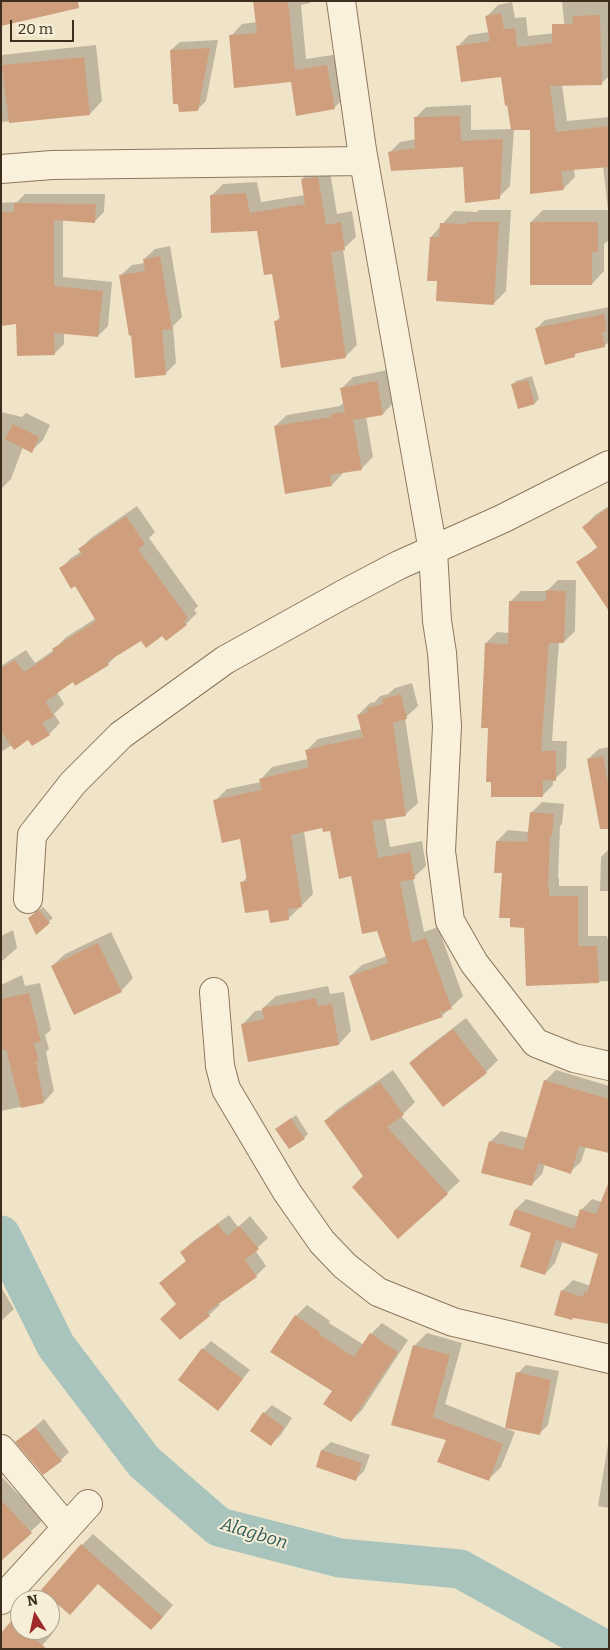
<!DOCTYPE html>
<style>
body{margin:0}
#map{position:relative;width:610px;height:1650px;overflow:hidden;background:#f0e4c8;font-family:Bitter,serif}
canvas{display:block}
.frame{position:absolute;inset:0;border:2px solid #3d2e20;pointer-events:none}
.north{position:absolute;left:10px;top:1590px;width:50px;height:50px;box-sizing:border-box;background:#f7eed8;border:1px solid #ada18e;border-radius:50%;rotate:350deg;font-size:14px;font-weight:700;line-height:20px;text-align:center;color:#3d2e20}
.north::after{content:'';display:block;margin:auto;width:18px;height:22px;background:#9e2a2b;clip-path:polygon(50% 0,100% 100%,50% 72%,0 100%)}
.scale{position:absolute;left:10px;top:20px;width:64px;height:22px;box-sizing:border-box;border:2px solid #3d2e20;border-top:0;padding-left:6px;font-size:15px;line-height:18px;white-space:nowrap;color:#3d2e20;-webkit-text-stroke:4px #f7eed8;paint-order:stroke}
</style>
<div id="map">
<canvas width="610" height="1650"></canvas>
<div class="frame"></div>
<div class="north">N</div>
<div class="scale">20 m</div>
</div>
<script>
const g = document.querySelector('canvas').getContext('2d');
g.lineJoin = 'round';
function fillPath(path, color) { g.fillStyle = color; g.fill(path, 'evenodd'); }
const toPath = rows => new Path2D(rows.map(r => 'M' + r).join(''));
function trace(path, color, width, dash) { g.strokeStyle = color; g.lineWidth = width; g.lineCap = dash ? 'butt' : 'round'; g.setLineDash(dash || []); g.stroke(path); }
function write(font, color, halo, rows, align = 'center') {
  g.font = font + ' Bitter,serif'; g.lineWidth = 4; g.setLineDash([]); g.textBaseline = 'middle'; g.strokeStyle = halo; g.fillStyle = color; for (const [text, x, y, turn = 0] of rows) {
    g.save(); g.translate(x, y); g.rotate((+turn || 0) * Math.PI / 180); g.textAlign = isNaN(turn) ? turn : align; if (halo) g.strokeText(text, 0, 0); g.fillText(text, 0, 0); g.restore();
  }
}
fillPath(toPath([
 [254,1,312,1,310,3,301,5,306,59,339,54,346,96,334,108,292,81,231,36,242,24,257,22],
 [562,1,609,1,609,76,601,84,562,85,567,121,609,117,609,240,604,244,604,271,592,284,531,222,543,210,608,210,603,166,574,169,575,177,563,189,531,129,514,129,510,186,499,197,464,166,389,153,400,142,416,139,415,118,426,107,471,105,471,130,512,129,502,75,458,46,469,35,489,32,487,16,498,5,512,2,515,18,526,17,528,36,565,32],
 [218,40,206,101,197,110,171,50,180,42],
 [96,45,102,101,90,114,1,122,1,55],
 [329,166,337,214,352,211,356,237,343,249,357,345,345,357,275,322,281,316,273,273,258,229,211,196,223,184,257,182,261,202,305,195,302,179,314,168],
 [25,194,105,194,104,212,94,222,63,219,63,277,112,282,108,326,98,336,64,333,64,344,54,354,18,323,1,325,1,203,17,202],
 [479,210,511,210,506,291,494,303,438,280,431,237,454,211,477,212],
 [170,246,182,317,173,326,176,363,165,374,132,334,121,275,132,265,145,263,144,259,155,249],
 [609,307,609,342,604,346,578,352,574,356,537,328,545,320],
 [388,370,394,402,383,414,366,417,373,457,361,469,343,472,343,473,332,485,275,426,287,415,340,406,343,403,341,389,353,377],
 [532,376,539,399,535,403,512,385,516,381],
 [1,412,22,417,26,413,50,425,43,440,31,451,23,447,11,479,1,489],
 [137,506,155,532,149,538,198,606,194,610,197,613,186,624,163,634,141,639,119,653,108,664,74,681,57,692,64,704,54,714,60,723,49,734,28,739,12,745,1,752,1,666,26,650,35,663,54,650,65,638,96,618,75,584,60,569,71,558,82,551,80,549,91,538],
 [609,506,609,608,578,563,598,546,584,527,595,515],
 [558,580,576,580,575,631,564,642,559,642,552,741,567,741,566,768,555,779,553,779,553,785,542,796,489,727,486,643,497,632,509,633,510,602,521,591,547,591],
 [412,683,418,706,405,718,418,803,406,814,385,818,390,847,422,841,426,866,413,878,424,932,438,927,463,996,442,1016,372,1039,350,976,362,965,387,956,378,930,330,829,323,826,304,831,313,894,288,919,269,908,242,883,247,877,241,837,215,801,227,789,261,782,261,779,272,767,308,759,306,751,318,739,362,729,358,715,370,703,375,702,380,696,388,694,395,688],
 [609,747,609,811,588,759,599,749],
 [542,802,564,804,562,824,560,826,558,878,559,878,559,886,588,886,588,936,607,936,609,944,609,981,527,985,525,926,511,917,497,841,508,830,529,832,531,813],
 [609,849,609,891,600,891,601,857],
 [43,907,53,918,41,929,33,914],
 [13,930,17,948,1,962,1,936],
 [111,932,133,978,121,991,52,966,65,954],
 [22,975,25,986,40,983,51,1030,45,1035,49,1049,46,1052,54,1091,44,1102,1,1111,1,985],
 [328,986,330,994,344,992,351,1031,339,1044,249,1060,243,1024,255,1011,264,1010,263,1008,276,996],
 [466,1018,498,1060,486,1072,410,1063,423,1051],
 [393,1070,415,1102,401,1116,460,1181,399,1237,364,1176,325,1121,338,1109],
 [556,1070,609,1086,609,1152,586,1146,581,1162,570,1172,545,1164,542,1174,532,1184,490,1142,501,1131,528,1138,545,1081],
 [296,1115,308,1134,304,1138,277,1129],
 [609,1184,609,1323,562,1291,573,1280,591,1286,600,1253,563,1241,555,1263,545,1274,532,1232,516,1209,526,1199,579,1217,581,1210,592,1199,602,1202],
 [229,1215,238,1227,250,1216,268,1238,255,1250,266,1266,256,1276,218,1303,220,1305,209,1315,180,1338,178,1304,161,1283,187,1260,182,1252,192,1242],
 [1,1287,14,1309,1,1321],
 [307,1305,330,1321,329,1323,364,1345,371,1334,382,1323,408,1340,362,1410,351,1421,333,1391,296,1316],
 [427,1333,462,1343,445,1404,515,1432,501,1467,488,1480,448,1439,393,1424,414,1346],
 [211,1341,250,1370,218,1409,203,1349],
 [526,1365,559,1371,548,1425,540,1433,518,1373],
 [272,1405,292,1418,280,1436,271,1444,264,1413],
 [44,1419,69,1452,61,1460,17,1442],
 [609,1438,609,1508,598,1506],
 [331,1442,370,1455,364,1471,356,1479,317,1466,322,1450],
 [1,1476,43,1520,1,1559],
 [93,1534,173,1605,162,1618,99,1583,82,1545],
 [20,1614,20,1630,48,1630,53,1633,39,1649,1,1635]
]), '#0003');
trace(toPath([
 [1,1235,56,1346,144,1462,219,1527,340,1558,460,1569,604,1649]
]), '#a9c4bc', 39);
fillPath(toPath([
 [1,1,78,1,79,8,1,26],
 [253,1,288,1,295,70,327,65,335,109,296,116,291,82,234,88,229,35,257,33],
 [501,13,504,29,515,28,517,47,552,43,552,24,573,24,572,16,600,15,602,85,550,86,556,132,609,126,609,167,561,171,564,190,530,194,530,130,511,130,507,105,505,106,501,77,461,82,456,46,490,41,485,16],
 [210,48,198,111,179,112,178,104,173,104,170,50],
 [84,57,90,115,9,123,2,65],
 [460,116,461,141,503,139,500,199,465,203,463,167,391,171,388,152,415,148,414,117],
 [318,177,326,225,341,222,345,250,331,252,346,358,281,368,274,321,280,320,272,274,264,275,257,231,211,233,210,195,246,193,250,213,305,204,301,179],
 [14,203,96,204,95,223,54,220,54,286,103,291,98,337,54,333,55,355,17,356,16,324,1,326,1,212,14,212],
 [465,222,499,222,494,305,436,301,437,281,427,281,430,237,439,237,440,223,466,224],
 [530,222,598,222,598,252,592,252,592,285,530,285],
 [160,256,172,329,162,330,166,375,135,378,131,335,129,336,119,275,145,271,143,259],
 [604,314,607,331,602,332,605,347,574,354,575,357,545,365,535,328],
 [528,380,535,404,518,409,511,384],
 [377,381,383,415,353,420,362,470,330,475,332,486,285,494,274,426,331,417,330,414,345,412,340,388],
 [13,424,39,437,32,453,5,439],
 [609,507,609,611,576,562,598,548,582,527],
 [126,516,145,544,138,549,188,618,184,621,187,625,166,641,162,636,146,648,141,641,107,662,109,665,75,686,73,682,45,702,54,716,42,723,50,735,32,746,28,740,14,750,1,731,1,668,15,660,24,672,54,652,52,649,96,621,75,586,71,589,59,568,82,554,78,549],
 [546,590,566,591,564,643,549,643,541,751,556,751,556,781,543,780,543,797,491,797,491,782,486,782,488,728,481,728,485,643,508,644,509,601,546,601],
 [401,694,407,719,393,723,406,816,372,821,378,858,410,852,415,879,400,882,412,943,426,938,452,1009,440,1013,443,1017,371,1041,349,976,388,963,377,931,362,934,351,876,339,879,330,831,323,832,322,828,291,835,302,907,288,909,289,920,270,923,268,910,245,913,240,882,247,881,240,839,222,843,213,800,262,790,259,779,309,767,305,750,363,737,357,715,368,712,367,708,383,704,382,699],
 [603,756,609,788,609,829,600,829,587,759],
 [530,812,554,814,552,836,550,836,548,888,549,888,549,896,578,896,578,946,597,946,599,983,526,986,524,928,510,927,510,918,499,918,502,873,494,873,496,841,527,842],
 [39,910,50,923,36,935,28,918],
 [98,943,122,992,74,1015,51,966],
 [29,993,41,1042,34,1043,39,1061,36,1061,44,1103,21,1108,6,1049,1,1051,1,999],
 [316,998,318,1006,332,1004,339,1045,248,1062,241,1024,264,1019,262,1008],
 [453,1029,487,1073,443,1107,409,1063],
 [544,1080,609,1099,609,1153,579,1146,571,1174,538,1163,532,1186,481,1173,489,1141,523,1150],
 [380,1082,404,1115,387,1127,448,1194,398,1239,352,1187,363,1176,324,1121],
 [291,1118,305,1139,289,1149,275,1129],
 [608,1184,609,1324,573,1318,572,1320,554,1315,561,1290,583,1297,584,1292,587,1293,598,1254,556,1240,545,1275,520,1267,531,1233,509,1225,515,1209,574,1229,580,1209,596,1214],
 [218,1224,227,1236,239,1226,259,1249,245,1260,257,1277,207,1312,210,1316,180,1340,160,1319,176,1304,159,1283,186,1261,180,1252],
 [295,1315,320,1332,319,1334,354,1357,370,1333,398,1352,351,1422,323,1404,332,1391,270,1352],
 [413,1345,450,1355,433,1417,503,1444,489,1481,437,1462,446,1440,391,1425],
 [202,1348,243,1379,218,1411,178,1380],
 [516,1372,551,1380,540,1435,505,1428],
 [263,1412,284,1427,271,1446,250,1431],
 [35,1427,62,1461,43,1475,15,1442],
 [321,1450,362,1463,356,1481,316,1467],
 [1,1500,32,1533,1,1561],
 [81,1544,163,1617,151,1630,98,1584,70,1615,41,1590],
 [12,1620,20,1626,20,1630,24,1630,47,1649,1,1649,1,1633]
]), '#cf9f7d');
const minor = toPath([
 [341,1,362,150,433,551,437,621,442,653,447,726,441,851,450,921,474,963,536,1043,574,1058,609,1066],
 [1,169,52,165,364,161],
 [28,899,32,835,73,783,121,735,225,660,342,595,399,565,502,519,609,465],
 [214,992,220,1066,226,1089,287,1192,322,1242,345,1266,378,1292,453,1322,609,1359],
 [1,1449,66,1527],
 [1,1600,88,1504]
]);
trace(minor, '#8d765c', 30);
trace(minor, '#faf1dc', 28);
write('italic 18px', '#2f5d5a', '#f7eed8', [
 ["Alagbon",254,1534,17]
]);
</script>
